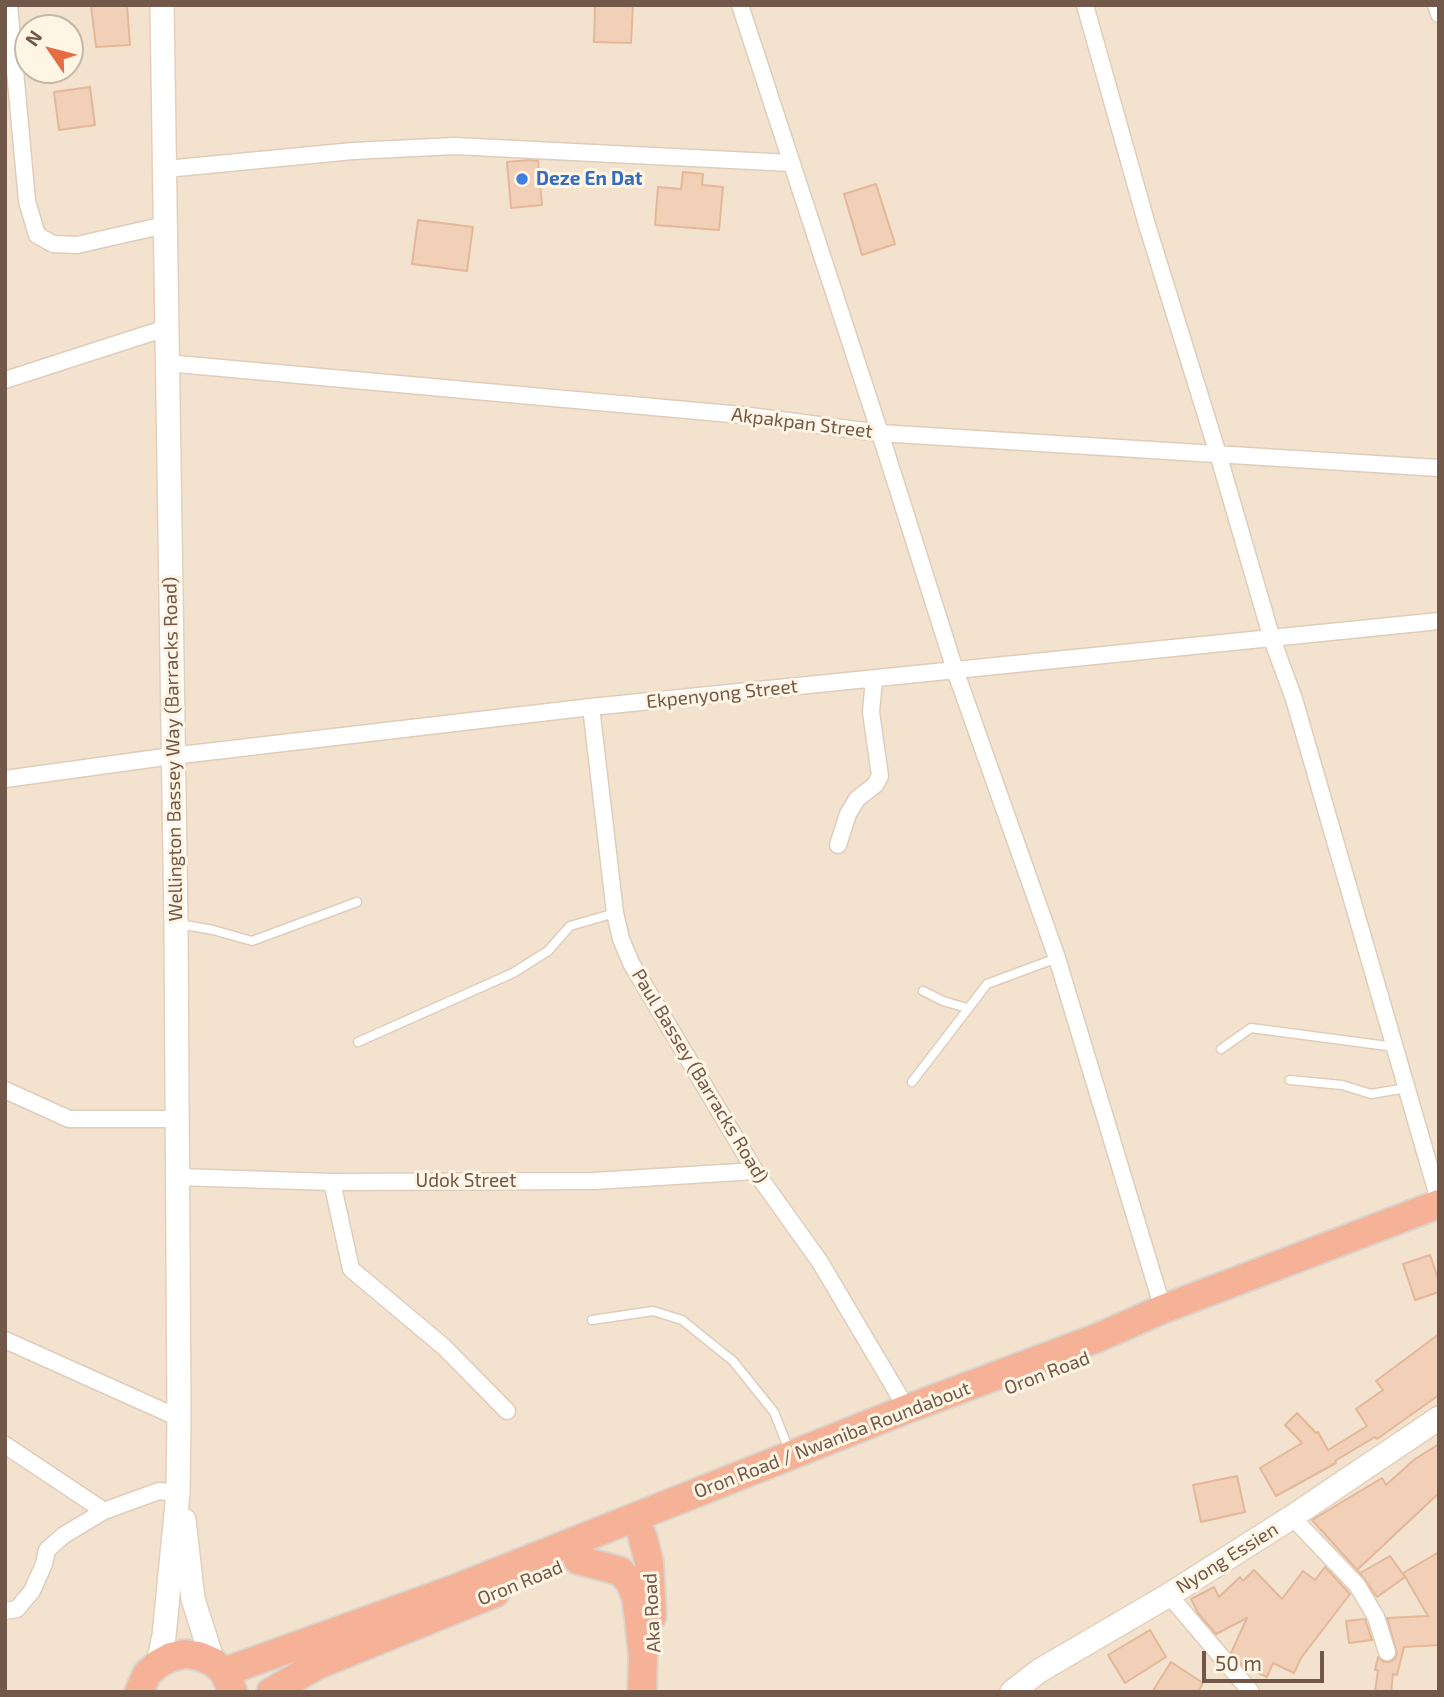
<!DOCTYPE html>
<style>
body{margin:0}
#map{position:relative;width:1444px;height:1697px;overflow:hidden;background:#fcf1df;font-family:"Exo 2",sans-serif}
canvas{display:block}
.frame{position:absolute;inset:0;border:7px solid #715848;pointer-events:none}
.north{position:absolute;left:14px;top:14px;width:70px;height:70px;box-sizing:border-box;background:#fff5e5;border:2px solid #c6b6a6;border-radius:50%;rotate:305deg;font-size:19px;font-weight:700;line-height:28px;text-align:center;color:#715848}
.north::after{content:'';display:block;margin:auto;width:24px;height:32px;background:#e56d45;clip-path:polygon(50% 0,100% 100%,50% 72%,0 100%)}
.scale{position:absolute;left:1202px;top:1651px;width:122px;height:32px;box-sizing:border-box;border:4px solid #715848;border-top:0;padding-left:9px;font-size:21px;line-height:24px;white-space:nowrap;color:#715848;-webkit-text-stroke:5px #fff5e5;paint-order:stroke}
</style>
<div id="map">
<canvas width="1444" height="1697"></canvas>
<div class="frame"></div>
<div class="north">N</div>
<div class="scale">50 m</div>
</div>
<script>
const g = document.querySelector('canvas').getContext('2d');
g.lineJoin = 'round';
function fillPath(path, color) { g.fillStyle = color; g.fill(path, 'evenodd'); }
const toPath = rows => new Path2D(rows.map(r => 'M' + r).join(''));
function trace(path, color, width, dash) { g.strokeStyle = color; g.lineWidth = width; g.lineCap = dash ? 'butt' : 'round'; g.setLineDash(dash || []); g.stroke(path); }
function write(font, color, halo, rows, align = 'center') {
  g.font = font + ' "Exo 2",sans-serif'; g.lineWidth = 6; g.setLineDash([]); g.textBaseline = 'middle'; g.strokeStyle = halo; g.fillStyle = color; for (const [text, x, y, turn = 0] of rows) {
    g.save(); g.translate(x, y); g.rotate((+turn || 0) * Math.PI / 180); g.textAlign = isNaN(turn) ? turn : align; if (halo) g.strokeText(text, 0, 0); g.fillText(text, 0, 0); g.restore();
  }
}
fillPath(toPath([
 [5,5,1439,5,1439,1692,5,1692],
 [28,28,70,28,70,70,28,70]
]), '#f3e3ce');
const building = toPath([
 [91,5,127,5,130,45,96,47,91,5],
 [595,5,633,5,631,43,594,42,595,5],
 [90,87,95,125,59,130,54,92,90,87],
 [529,160,538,161,542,205,511,208,507,162,529,160],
 [683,172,703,174,702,185,723,187,719,230,655,225,658,187,681,189,683,172],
 [876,184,895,244,862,255,844,194,876,184],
 [418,220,473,227,467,271,412,264,418,220],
 [1430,1255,1439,1281,1439,1292,1415,1300,1403,1264,1430,1255],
 [1439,1334,1439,1395,1377,1439,1375,1437,1335,1461,1336,1463,1276,1496,1260,1468,1302,1443,1285,1425,1297,1413,1316,1433,1318,1432,1328,1450,1367,1426,1356,1409,1383,1390,1376,1381,1439,1334],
 [1439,1444,1439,1493,1357,1570,1359,1572,1312,1520,1382,1478,1386,1485,1415,1459,1439,1444],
 [1237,1476,1245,1512,1201,1522,1193,1485,1237,1476],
 [1439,1552,1439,1645,1404,1647,1397,1675,1393,1674,1391,1692,1375,1692,1378,1670,1375,1670,1378,1657,1384,1662,1389,1662,1395,1659,1397,1654,1387,1618,1428,1616,1403,1573,1439,1552],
 [1390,1556,1405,1577,1377,1597,1360,1573,1390,1556],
 [1325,1567,1350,1594,1301,1658,1294,1673,1273,1663,1267,1677,1243,1666,1231,1653,1247,1618,1216,1634,1198,1613,1191,1599,1214,1587,1219,1597,1240,1577,1243,1581,1254,1570,1282,1599,1303,1571,1315,1580,1325,1567],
 [1365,1619,1372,1640,1349,1643,1346,1621,1365,1619],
 [1150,1630,1166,1657,1125,1683,1108,1655,1150,1630],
 [1171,1662,1203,1683,1198,1692,1152,1692,1171,1662]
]);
fillPath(building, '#f1d0b7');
trace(building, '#e3b798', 2);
const lane = toPath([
 [179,924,213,930,252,941,357,902],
 [923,991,943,1001,967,1008],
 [358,1042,513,973,548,951,570,926,615,913],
 [1221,1049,1251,1028,1395,1047],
 [1290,1080,1342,1085,1371,1094,1406,1088],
 [912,1082,987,984,1057,958],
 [592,1320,653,1311,682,1320,733,1361,774,1412,789,1450]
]);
const street = toPath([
 [9,5,27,201,37,235,53,244,77,245,165,225],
 [740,5,880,433,955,670,1057,958,1163,1309],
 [1085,5,1147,225,1218,454,1272,639,1294,699,1439,1200],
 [1436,5,1439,14],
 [166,169,353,151,455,146,791,163],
 [166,363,742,415,880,433,1439,468],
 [5,380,166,328],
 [591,707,615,913,621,939,631,963,755,1171,820,1262,907,1409],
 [5,779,172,756,591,707,1439,621],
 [838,845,848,814,857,799,875,785,880,776,871,712,874,679],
 [5,1090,69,1119,177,1119],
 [178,1177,332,1182,594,1181,755,1171],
 [332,1182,351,1269,444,1347,507,1411],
 [5,1340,179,1418],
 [5,1445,104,1511],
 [1292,1517,1357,1585,1376,1617,1387,1652],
 [1169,1595,1251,1692],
 [5,1611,17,1609,32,1591,44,1564,47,1550,64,1535,104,1511,159,1491,178,1493]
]);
const secondary = toPath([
 [184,1520,193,1599,213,1662],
 [158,1664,164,1636,178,1493,179,1418,176,924,162,5],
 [1012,1692,1039,1671,1169,1595,1292,1517,1439,1418]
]);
const highway = toPath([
 [642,1535,649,1562,652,1616],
 [578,1560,620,1571,630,1582,636,1597,639,1619,643,1655,642,1692],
 [224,1672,452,1590,907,1409,1097,1338,1163,1309,1439,1204],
 [139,1692,147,1674,158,1664,171,1657,185,1654,199,1656,213,1662,224,1672,233,1692],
 [271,1692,317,1665,495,1593]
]);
trace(lane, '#dfcdbc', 11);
trace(street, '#dfcdbc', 19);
trace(secondary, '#e4cfba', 26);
trace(highway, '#dad4cf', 32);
trace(lane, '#fff', 8);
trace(street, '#fff', 16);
trace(secondary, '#fff', 23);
trace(highway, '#f6b296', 28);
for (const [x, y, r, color] of [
 [522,179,7,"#3f7fe0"]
]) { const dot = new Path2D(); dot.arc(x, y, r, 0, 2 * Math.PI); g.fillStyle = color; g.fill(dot); trace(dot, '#fff5e5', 2.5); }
write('bold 19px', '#366cbe', '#fff5e5', [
 ["Deze En Dat",536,179]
], 'left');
write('19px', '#715848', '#fff5e5', [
 ["Akpakpan Street",802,423,7],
 ["Ekpenyong Street",722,694,-6],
 ["Wellington Bassey Way (Barracks Road)",173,749,-91],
 ["Paul Bassey (Barracks Road)",700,1076,59],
 ["Udok Street",466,1181],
 ["Oron Road",1047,1373,-21],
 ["Oron Road / Nwaniba Roundabout",832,1440,-21],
 ["Nyong Essien",1227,1558,-32],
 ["Oron Road",520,1583,-22],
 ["Aka Road",652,1613,-93]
]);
</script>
